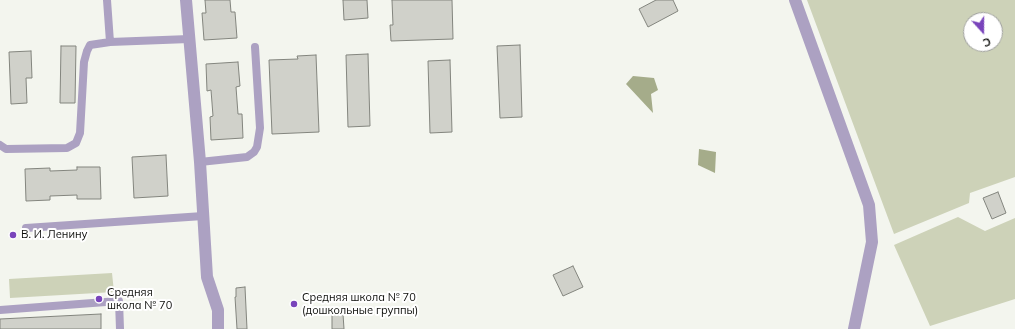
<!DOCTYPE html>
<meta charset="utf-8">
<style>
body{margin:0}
#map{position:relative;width:1015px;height:329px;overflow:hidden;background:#f3f5ee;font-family:Mulish,sans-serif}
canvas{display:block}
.north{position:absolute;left:963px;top:12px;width:40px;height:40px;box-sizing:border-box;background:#fff;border:1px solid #9e9f9d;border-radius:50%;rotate:159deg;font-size:11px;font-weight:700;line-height:16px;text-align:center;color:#0d0e0b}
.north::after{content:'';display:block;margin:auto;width:14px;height:18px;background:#7944bb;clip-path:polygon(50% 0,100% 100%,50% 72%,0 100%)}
</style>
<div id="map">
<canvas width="1015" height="329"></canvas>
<div class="north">С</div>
</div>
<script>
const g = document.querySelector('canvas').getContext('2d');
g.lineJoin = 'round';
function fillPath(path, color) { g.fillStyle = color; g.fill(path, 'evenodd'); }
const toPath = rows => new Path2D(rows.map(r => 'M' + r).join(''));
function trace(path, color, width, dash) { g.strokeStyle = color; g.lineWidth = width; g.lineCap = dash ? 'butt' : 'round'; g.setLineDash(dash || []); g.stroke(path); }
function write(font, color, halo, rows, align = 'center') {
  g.font = font + ' Mulish,sans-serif'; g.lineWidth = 4; g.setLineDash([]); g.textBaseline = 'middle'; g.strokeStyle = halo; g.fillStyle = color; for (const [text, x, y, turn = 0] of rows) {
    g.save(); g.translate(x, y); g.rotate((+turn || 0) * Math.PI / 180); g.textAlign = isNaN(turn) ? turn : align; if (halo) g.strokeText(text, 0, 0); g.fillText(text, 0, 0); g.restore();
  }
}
fillPath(toPath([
 [807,0,1015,0,1015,177,970,193,969,203,894,234],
 [971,20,995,20,995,44,971,44],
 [958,217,985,231,1015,218,1015,299,930,326,894,245],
 [112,273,114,292,10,298,9,279]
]), '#cdd2b8');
fillPath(toPath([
 [633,76,654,78,658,90,651,94,653,113,626,84],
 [699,149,716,152,715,173,698,165]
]), '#a5ac8a');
const building = toPath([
 [205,0,230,0,231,12,235,12,237,38,204,40,202,13,206,13,205,0],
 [343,0,367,0,368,18,344,20,343,0],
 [392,0,452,0,453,39,391,41,390,25,393,25,392,0],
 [656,0,673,0,678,11,648,27,639,9,656,0],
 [520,45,522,117,500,118,497,46,520,45],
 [61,46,76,46,75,103,60,103,61,46],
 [31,51,32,78,26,78,27,103,11,104,9,52,31,51],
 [368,54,370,126,348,127,346,55,368,54],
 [316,55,319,132,272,134,269,60,298,59,297,56,316,55],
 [450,60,452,132,430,133,428,61,450,60],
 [238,62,240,86,236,87,238,114,242,114,243,138,211,140,210,117,213,116,211,90,207,91,206,64,238,62],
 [166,155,168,196,134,198,132,157,166,155],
 [77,167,100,167,101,199,77,199,77,195,50,196,50,200,26,201,25,169,50,168,50,171,77,170,77,167],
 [998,192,1006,213,992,219,983,198,998,192],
 [573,266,583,287,563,296,553,275,573,266],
 [245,287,247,329,237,329,235,297,236,297,236,288,245,287],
 [101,314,101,329,0,329,0,319,101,314],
 [343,314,344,329,332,329,332,315,343,314]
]);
fillPath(building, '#d0d1ca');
trace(building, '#83857e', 1);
trace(toPath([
 [110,42,189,39],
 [0,145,6,149,67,148,76,143,80,133,84,62,87,51,90,45,110,42,107,0],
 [200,162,247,157,254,152,257,147,260,128,255,47],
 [26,228,203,216],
 [0,310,119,301,120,329]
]), '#aca1c2', 8);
trace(toPath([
 [186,0,200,162,207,277,218,310,218,329],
 [795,0,869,205,872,242,854,329]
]), '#aca1c2', 12);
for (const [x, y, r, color] of [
 [13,235,4,"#7944bb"],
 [99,299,4,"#7944bb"],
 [294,304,4,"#7944bb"]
]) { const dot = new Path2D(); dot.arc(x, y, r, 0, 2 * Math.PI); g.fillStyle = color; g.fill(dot); trace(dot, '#fff', 1.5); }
write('11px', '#0d0e0b', '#fff', [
 ["В. И. Ленину",21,235],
 ["Средняя",107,293],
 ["школа № 70",107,306],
 ["Средняя школа № 70",302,298],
 ["(дошкольные группы)",302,311]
], 'left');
</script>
